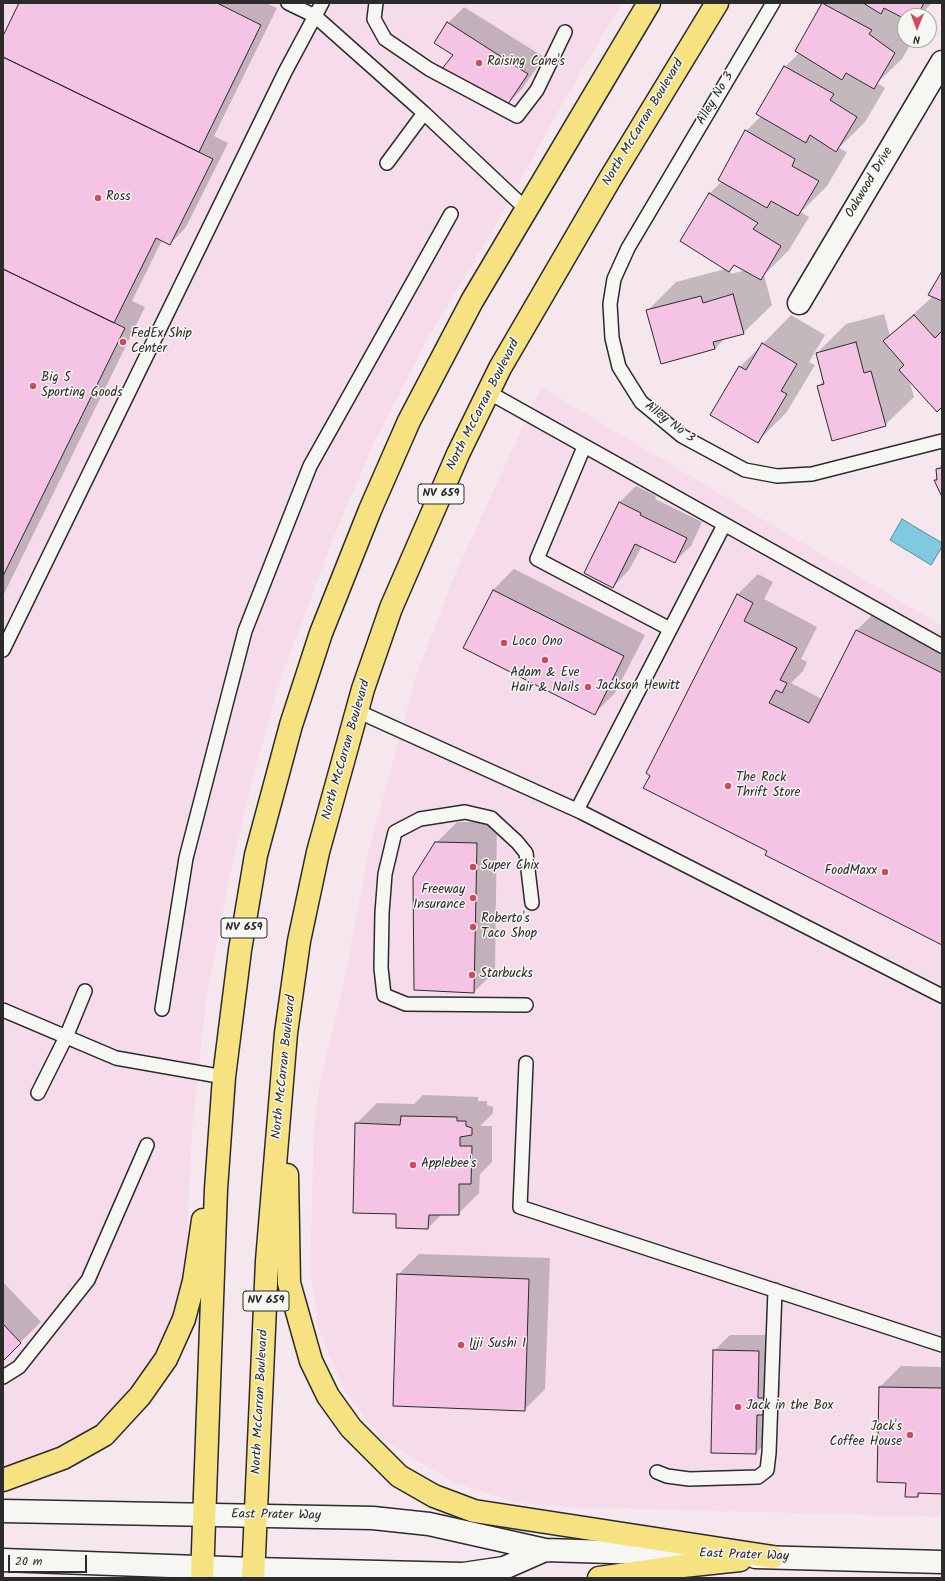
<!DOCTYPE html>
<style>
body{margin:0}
#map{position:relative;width:945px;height:1581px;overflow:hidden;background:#f6e7ee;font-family:Kalam,sans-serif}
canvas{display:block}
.frame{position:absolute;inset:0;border:4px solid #2b2b2b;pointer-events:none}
.north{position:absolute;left:897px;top:8px;width:40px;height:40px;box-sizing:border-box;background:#f6f6f2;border:1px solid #a5a5a2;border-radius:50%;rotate:181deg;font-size:11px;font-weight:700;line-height:16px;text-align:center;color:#2b2b2b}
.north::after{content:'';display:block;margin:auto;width:14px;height:18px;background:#d1495b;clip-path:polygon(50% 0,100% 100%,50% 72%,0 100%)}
.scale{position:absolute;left:8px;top:1555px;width:79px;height:18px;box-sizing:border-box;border:2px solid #2b2b2b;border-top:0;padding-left:5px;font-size:12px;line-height:14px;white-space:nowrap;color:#2b2b2b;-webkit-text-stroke:3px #f6f6f2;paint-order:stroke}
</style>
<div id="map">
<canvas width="945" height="1581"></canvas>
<div class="frame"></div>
<div class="north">N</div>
<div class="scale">20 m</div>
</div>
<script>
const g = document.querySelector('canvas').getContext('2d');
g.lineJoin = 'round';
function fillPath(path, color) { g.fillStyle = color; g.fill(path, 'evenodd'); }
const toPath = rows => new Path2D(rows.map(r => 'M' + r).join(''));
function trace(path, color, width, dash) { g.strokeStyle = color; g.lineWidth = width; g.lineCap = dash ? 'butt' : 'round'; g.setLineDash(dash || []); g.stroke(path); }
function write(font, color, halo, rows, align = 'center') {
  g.font = font + ' Kalam,sans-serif'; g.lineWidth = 3; g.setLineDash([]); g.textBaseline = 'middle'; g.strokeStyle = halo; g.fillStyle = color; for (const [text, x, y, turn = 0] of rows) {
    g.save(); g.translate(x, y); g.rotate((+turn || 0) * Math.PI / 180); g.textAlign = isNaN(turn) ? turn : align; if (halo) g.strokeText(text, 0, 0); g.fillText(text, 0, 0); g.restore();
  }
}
fillPath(toPath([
 [3,3,622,3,560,108,494,228,428,338,375,441,334,536,280,681,252,781,226,893,206,1002,192,1131,187,1239,182,1290,167,1334,143,1378,112,1412,73,1441,27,1461,3,1466],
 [541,387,942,626,942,1517,572,1507,514,1502,453,1482,383,1440,344,1390,319,1331,310,1267,314,1125,320,1082,344,982,369,849,416,676,453,579]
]), '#f6dceb');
const water = toPath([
 [902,519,942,543,942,547,931,565,890,540,902,519]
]);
fillPath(water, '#7fcae0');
trace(water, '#5d8a98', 1);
fillPath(toPath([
 [21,3,266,3,277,8,214,136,228,143,186,227,170,244,162,240,132,301,145,307,3,596,3,39],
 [823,3,932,3,919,16,905,16,905,40,913,40,902,59,877,83,885,88,865,122,839,148,847,152,827,186,801,212,809,217,789,250,764,275,772,305,743,333,725,338,715,349,647,311,676,282,725,269,681,241,710,193,722,181,719,179,746,131,761,116,785,67,799,53,796,51],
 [735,264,746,270,731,274,730,270],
 [464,7,544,57,522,89,506,105,454,55,448,23],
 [942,273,942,406,909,380,914,397,885,425,818,386,825,380,817,353,846,324,884,314,890,336,933,296],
 [791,315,825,335,809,362,815,365,786,413,757,442,740,367],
 [942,464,942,495,935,481,938,477,937,469],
 [636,486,656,496,655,499,702,522,691,546,674,562,642,546,629,570,613,587,585,573,620,502],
 [514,569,645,635,615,693,594,714,493,590],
 [758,574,773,582,764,599,817,627,801,659,807,662,803,671,791,683,822,699,857,630,878,609,942,642,942,944,768,850,737,595],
 [457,822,497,822,495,971,474,992,415,989,436,843],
 [423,1095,478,1097,478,1101,487,1101,487,1105,493,1107,493,1113,480,1126,492,1126,492,1162,480,1174,479,1193,458,1214,442,1214,428,1228,397,1213,356,1124,377,1103,414,1104],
 [419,1254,550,1258,545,1389,524,1410,398,1275],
 [3,1282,41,1322,3,1359],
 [730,1335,774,1335,774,1382,780,1382,779,1398,773,1404,772,1437,756,1453,714,1351],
 [901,1366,942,1367,942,1493,922,1492,918,1496,907,1482,880,1387]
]), '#0003');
const building = toPath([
 [19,3,217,3,261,25,199,152,3,57,3,36,19,3],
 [822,3,872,30,869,34,895,53,874,89,846,73,842,80,795,51,822,3],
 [863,3,924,3,917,16,905,16,905,19,884,8,881,14,863,3],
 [447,22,528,74,506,107,441,70,453,55,434,43,447,22],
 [3,57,213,159,170,245,156,238,114,323,3,269,3,57],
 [784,66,834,94,830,100,857,117,836,152,810,135,806,143,756,114,784,66],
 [745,130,795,159,792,166,819,181,798,216,771,201,767,208,718,180,745,130],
 [709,193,758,223,753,229,781,246,761,280,734,265,729,272,680,241,709,193],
 [3,269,125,328,3,576,3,269],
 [942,271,942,301,928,295,942,271],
 [733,294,744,334,713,342,715,349,661,364,646,310,701,296,703,303,733,294],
 [914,315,935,338,941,332,942,334,942,407,937,412,899,370,904,365,883,341,914,315],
 [856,342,864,373,871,371,886,426,832,441,817,386,824,384,816,353,856,342],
 [762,343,797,364,781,391,787,394,758,443,710,415,739,366,746,370,762,343],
 [942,468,942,497,934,480,937,480,936,469,942,468],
 [619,502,641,513,640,515,687,538,675,563,635,544,613,588,584,573,619,502],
 [493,590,624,656,595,715,463,648,493,590],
 [737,594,753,603,744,621,797,648,780,680,787,683,782,693,776,690,769,703,809,723,856,630,942,673,942,945,765,855,767,851,643,788,650,776,646,773,737,594],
 [435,842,477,843,474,993,414,990,413,877,435,842],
 [401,1116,457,1117,457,1121,466,1121,466,1126,472,1128,472,1135,460,1137,460,1146,472,1146,471,1184,459,1184,459,1215,429,1215,428,1229,396,1228,396,1214,353,1213,355,1123,400,1125,401,1116],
 [397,1274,529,1279,525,1411,393,1406,397,1274],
 [3,1324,21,1343,3,1361,3,1324],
 [713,1350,759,1351,758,1398,764,1398,764,1415,757,1415,756,1454,711,1453,713,1350],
 [879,1387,942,1388,942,1494,918,1493,918,1497,905,1497,906,1483,877,1482,879,1387]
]);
fillPath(building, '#f5c3e3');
trace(building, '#2b2b2b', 1);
const service = toPath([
 [288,3,315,16,322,3],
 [376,3,374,19,385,39,429,69,517,116,537,90,565,32],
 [773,3,628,248,614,279,610,304,612,338,619,367,641,402,682,436,745,470,777,476,812,474,942,441],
 [387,163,424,113],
 [488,392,942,646],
 [584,447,537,559,670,629],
 [3,650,285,72,315,16,424,113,526,209],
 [357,711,581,812,942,996],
 [577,810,724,525],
 [526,1005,406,1004,384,995,381,968,382,913,385,874,395,832,420,819,465,812,491,818,517,842,526,853,532,903],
 [162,1009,186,858,245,631,310,466,451,214],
 [3,1010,116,1058,224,1077],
 [526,1063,520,1207,942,1345],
 [38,1093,66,1037,85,991],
 [3,1377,19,1367,88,1280,147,1145],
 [657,1472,667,1476,689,1479,758,1477,767,1470,769,1453,775,1290]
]);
const minor = toPath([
 [799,303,942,62]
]);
const secondary = toPath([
 [3,1511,373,1518,429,1524,545,1550,712,1555],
 [755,1557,942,1562],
 [3,1560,253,1569,463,1574,504,1568,545,1550]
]);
const primary = toPath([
 [287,1175,289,1283,311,1361,328,1396,351,1428,399,1476,434,1496,474,1511,773,1557],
 [3,1480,63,1458,104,1435,140,1396,166,1359,184,1319,194,1281,203,1220],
 [202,1578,216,1189,224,1077,240,950,256,855,291,725,321,633,370,510,409,421,472,301,649,3],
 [253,1578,267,1261,286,1033,299,941,318,852,363,689,391,608,458,454,500,368,610,179,717,3],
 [599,1578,683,1566,740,1560]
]);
trace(service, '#2b2b2b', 16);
trace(minor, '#2b2b2b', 25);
trace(secondary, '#2b2b2b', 25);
trace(primary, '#2b2b2b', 25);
trace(service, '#f6f6f2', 13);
trace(minor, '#f6f6f2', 22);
trace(secondary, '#f6f6f2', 22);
trace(primary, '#f6e281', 22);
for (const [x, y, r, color] of [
 [479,63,4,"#d1495b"],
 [98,198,4,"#d1495b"],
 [123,342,4,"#d1495b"],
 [33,386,4,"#d1495b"],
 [504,643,4,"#d1495b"],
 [545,660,4,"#d1495b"],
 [588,687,4,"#d1495b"],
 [728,786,4,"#d1495b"],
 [473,867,4,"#d1495b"],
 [885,872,4,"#d1495b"],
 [473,898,4,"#d1495b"],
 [473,927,4,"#d1495b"],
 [472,975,4,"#d1495b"],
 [413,1165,4,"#d1495b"],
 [461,1345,4,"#d1495b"],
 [738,1407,4,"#d1495b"],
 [910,1435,4,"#d1495b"]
]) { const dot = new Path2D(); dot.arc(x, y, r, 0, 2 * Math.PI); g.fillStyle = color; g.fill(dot); trace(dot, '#f6f6f2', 1.5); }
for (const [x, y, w] of [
 [441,494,46],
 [244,928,46],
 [266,1301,46]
]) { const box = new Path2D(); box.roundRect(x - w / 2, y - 10, w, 20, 3); g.fillStyle = '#f6f6f2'; g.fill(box); trace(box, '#2b2b2b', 1); }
write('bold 12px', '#2b2b2b', null, [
 ["NV 659",441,494],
 ["NV 659",244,928],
 ["NV 659",266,1301]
]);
write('13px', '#2b2b2b', '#f6f6f2', [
 ["Raising Cane's",487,63],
 ["Ross",106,198],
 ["FedEx Ship",131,335],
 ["Center",131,350],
 ["Big 5",41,379],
 ["Sporting Goods",41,394],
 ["Loco Ono",512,643],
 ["Adam & Eve",545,674,"center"],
 ["Hair & Nails",545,689,"center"],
 ["Jackson Hewitt",596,687],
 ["The Rock",736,779],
 ["Thrift Store",736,794],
 ["Super Chix",481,867],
 ["FoodMaxx",877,872,"right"],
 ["Freeway",465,891,"right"],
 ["Insurance",465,906,"right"],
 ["Roberto's",481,920],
 ["Taco Shop",481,935],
 ["Starbucks",480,975],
 ["Applebee's",421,1165],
 ["Ijji Sushi 1",469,1345],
 ["Jack in the Box",746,1407],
 ["Jack's",902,1428,"right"],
 ["Coffee House",902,1443,"right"]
], 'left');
write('13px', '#2b2b2b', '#f6f6f2', [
 ["Alley No 3",716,99,-59],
 ["North McCarran Boulevard",644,123,-59],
 ["Oakwood Drive",870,183,-59],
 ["North McCarran Boulevard",484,405,-63],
 ["Alley No 3",669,423,37],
 ["North McCarran Boulevard",347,750,-74],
 ["North McCarran Boulevard",285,1067,-84],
 ["North McCarran Boulevard",261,1402,-87],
 ["East Prater Way",276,1516,1],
 ["East Prater Way",744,1556,2]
]);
</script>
